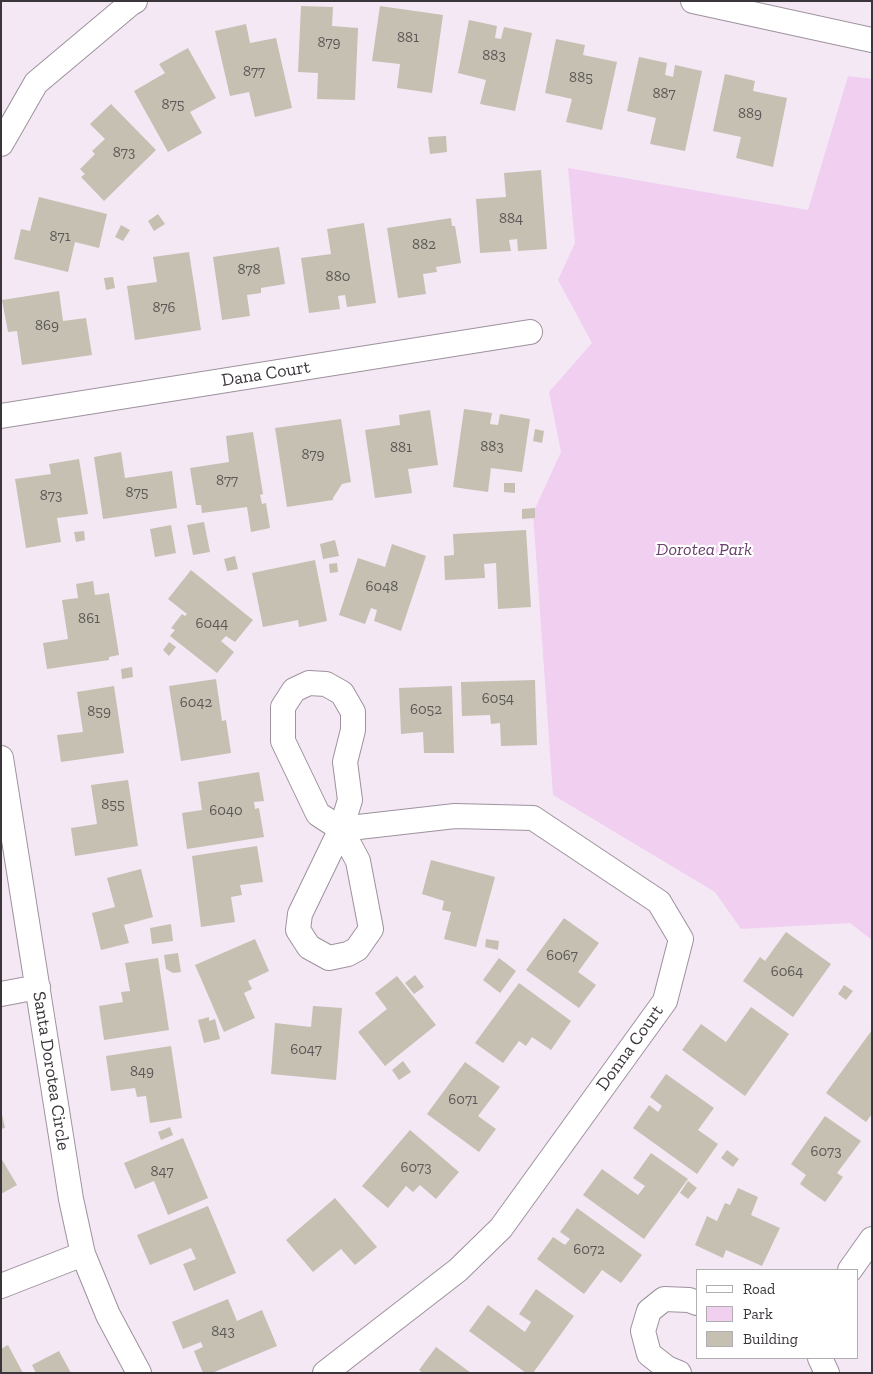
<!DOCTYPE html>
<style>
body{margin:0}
#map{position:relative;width:873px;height:1374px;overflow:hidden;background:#f4e8f5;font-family:"Zilla Slab",serif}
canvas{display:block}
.frame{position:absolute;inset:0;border:2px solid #3a353a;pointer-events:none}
.legend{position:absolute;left:696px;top:1269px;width:162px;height:90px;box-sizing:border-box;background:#fff;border:1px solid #b0aeb0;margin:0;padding:6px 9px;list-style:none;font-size:15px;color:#3a353a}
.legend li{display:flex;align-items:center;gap:10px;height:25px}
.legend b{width:25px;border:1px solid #b0aeb0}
</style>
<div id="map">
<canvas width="873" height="1374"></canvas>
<div class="frame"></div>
<ul class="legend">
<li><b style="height:6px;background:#fff"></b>Road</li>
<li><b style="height:14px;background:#f0cff1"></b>Park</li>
<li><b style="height:14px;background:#c5c0b1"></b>Building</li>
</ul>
</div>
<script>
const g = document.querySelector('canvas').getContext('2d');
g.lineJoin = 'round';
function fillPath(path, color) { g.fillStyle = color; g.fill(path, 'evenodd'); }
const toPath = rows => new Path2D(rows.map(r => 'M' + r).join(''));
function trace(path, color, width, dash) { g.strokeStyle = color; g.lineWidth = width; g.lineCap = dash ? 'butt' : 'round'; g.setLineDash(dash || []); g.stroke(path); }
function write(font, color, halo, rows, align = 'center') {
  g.font = font + ' "Zilla Slab",serif'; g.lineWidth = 4.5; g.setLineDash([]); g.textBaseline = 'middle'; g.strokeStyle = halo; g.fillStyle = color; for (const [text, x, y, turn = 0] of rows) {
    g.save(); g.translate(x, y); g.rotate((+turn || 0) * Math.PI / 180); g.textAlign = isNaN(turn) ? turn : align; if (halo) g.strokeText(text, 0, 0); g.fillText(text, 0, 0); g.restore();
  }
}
fillPath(toPath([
 [848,76,872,79,872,940,850,923,741,929,715,892,553,795,533,513,561,452,549,392,592,343,558,280,575,243,568,168,808,210]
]), '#f0cff1');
fillPath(toPath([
 [301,6,333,7,332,26,358,28,355,100,317,99,318,73,298,72],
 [380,6,443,15,432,93,397,88,400,64,372,61],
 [469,20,497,26,495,38,501,39,504,27,532,33,515,111,480,104,486,80,458,73],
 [246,24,250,43,276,38,292,108,255,117,249,92,230,96,215,31],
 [556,39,585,45,583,55,617,62,602,130,566,122,572,99,545,93],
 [188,48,216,98,190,112,202,133,168,152,134,91,165,73,159,64],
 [639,57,667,63,665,75,673,77,675,65,702,71,685,151,650,144,656,118,627,111],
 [725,74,755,81,753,91,787,98,773,167,736,158,741,137,713,131],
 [111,104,156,150,104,201,81,177,85,174,80,169,95,154,92,151,105,139,90,124],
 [446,136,447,152,430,154,428,137],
 [541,170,547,249,518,251,517,239,509,240,511,251,480,253,476,199,506,197,504,173],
 [39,197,107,214,99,248,75,242,68,272,14,259,21,229,30,231],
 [158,214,165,224,154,231,148,221],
 [451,218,452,226,455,226,461,263,436,267,437,272,423,274,426,294,398,298,387,228],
 [364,223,376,303,347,307,345,295,338,296,340,309,309,313,301,258,331,254,327,229],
 [121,225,130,230,123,241,115,237],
 [279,247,285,284,261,288,261,293,247,295,250,316,222,320,213,257],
 [189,252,201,330,135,340,127,286,157,282,153,257],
 [113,277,115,288,106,290,104,278],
 [59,291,63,321,86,318,92,355,22,365,17,331,8,332,2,300],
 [464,409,492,413,490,424,498,425,500,414,530,419,522,472,491,468,488,492,453,487],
 [430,410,438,465,408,469,412,493,375,498,365,430,400,425,399,415],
 [341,419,351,482,342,484,333,498,333,500,287,507,275,428],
 [535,429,544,431,542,443,533,441],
 [253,432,263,494,260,495,262,504,266,503,270,528,251,532,247,507,202,513,201,505,196,505,190,468,229,462,226,436],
 [121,452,125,478,172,471,177,508,103,519,94,457],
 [79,459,88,514,57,518,61,542,26,548,15,479,51,474,49,464],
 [504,483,515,483,515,493,504,492],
 [535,508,535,518,522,519,522,509],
 [204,522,210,552,193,555,187,525],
 [171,525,176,553,155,557,150,529],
 [526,530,531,607,498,609,496,563,484,564,485,578,445,580,444,556,454,555,453,534],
 [84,531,85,540,76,542,74,532],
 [335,540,339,556,323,559,320,544],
 [392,544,426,556,401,631,374,621,377,610,371,608,365,624,339,615,358,558,385,567],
 [235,556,238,569,227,571,224,559],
 [315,560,327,621,299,627,298,620,263,627,252,573],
 [337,563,338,572,330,573,329,564],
 [191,570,253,620,235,642,226,636,221,641,234,652,217,673,170,636,175,630,171,628,182,614,185,616,187,614,168,599],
 [93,581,95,595,109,593,119,655,109,657,109,660,47,669,43,643,68,639,62,600,78,598,76,584],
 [169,642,176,647,169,656,163,650],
 [132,667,133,677,122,679,121,669],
 [216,679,222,721,226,720,231,753,181,761,169,686],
 [535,680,537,745,501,746,500,723,491,724,490,715,462,716,461,682],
 [114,686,124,753,61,762,57,735,83,732,77,692],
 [452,686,454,753,424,753,423,732,401,734,399,688],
 [259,772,264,801,254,802,255,809,259,808,264,837,187,849,182,813,202,810,198,782],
 [128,780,138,846,75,856,71,828,97,824,91,785],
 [257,846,263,882,240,885,242,895,231,897,235,922,201,927,192,856],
 [431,860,495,877,476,947,444,939,451,912,442,910,444,901,422,894],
 [141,869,153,917,124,925,129,943,101,950,92,913,115,907,107,878],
 [564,918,599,943,578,972,596,985,579,1008,526,970],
 [171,924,173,941,152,944,150,928],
 [786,932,831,964,793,1017,743,981,760,957,765,961],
 [255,939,269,971,248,981,252,989,244,993,255,1018,224,1032,195,965],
 [486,939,499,941,498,950,485,947],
 [178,953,181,972,173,973,166,969,164,955],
 [158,958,169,1030,104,1040,99,1006,123,1002,121,992,130,991,125,963],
 [499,958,516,971,500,993,483,980],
 [415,975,424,987,414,994,405,983],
 [397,976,436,1025,385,1066,358,1032,387,1009,375,993],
 [519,983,571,1021,551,1050,532,1037,526,1046,519,1041,503,1063,475,1043],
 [844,985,853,991,846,1000,838,994],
 [313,1006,342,1008,336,1080,271,1074,275,1023,311,1027],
 [751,1007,789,1034,745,1096,682,1050,701,1024,726,1042],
 [209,1017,209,1021,215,1019,220,1039,204,1043,198,1020],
 [872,1030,872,1114,866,1122,826,1093],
 [171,1046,182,1118,150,1123,146,1096,137,1097,135,1088,111,1091,106,1056],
 [403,1061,411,1072,399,1080,392,1070],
 [465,1062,500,1087,478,1116,496,1129,479,1152,427,1114],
 [666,1074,714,1108,698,1130,718,1144,697,1174,633,1128,649,1105,658,1112,662,1106,650,1097],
 [1,1110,5,1128,1,1129],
 [825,1116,861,1141,837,1173,843,1177,825,1202,800,1184,806,1175,791,1164],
 [170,1127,173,1135,161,1140,158,1132],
 [410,1130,459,1172,436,1199,420,1185,413,1192,406,1186,388,1208,362,1186],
 [183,1138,208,1198,168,1215,154,1181,135,1189,124,1163],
 [727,1150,739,1159,733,1167,721,1158],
 [651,1153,688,1179,644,1239,583,1195,602,1169,638,1195,645,1186,633,1178],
 [1,1158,17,1185,1,1194],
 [688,1181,697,1188,688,1199,680,1193],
 [738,1188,758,1197,751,1215,780,1228,762,1266,726,1250,723,1258,695,1245,707,1216,717,1221,725,1203,730,1205],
 [335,1198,377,1247,355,1265,341,1249,313,1272,286,1240],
 [208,1206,236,1273,194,1291,183,1264,196,1259,191,1248,150,1265,137,1235],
 [577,1208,642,1255,621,1283,602,1270,584,1294,537,1259,553,1237,565,1245,570,1239,560,1232],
 [536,1289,574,1316,533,1373,526,1373,469,1331,488,1305,525,1332,531,1322,519,1314],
 [228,1299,237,1321,262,1310,277,1346,212,1373,203,1373,194,1351,203,1347,201,1342,183,1349,172,1322],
 [8,1345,23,1373,1,1373,1,1349],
 [436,1347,471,1373,423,1373,419,1370],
 [59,1351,71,1373,36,1373,32,1365]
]), '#c5c0b1');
const minor = toPath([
 [693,1,872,40],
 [1,144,36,83,130,4,135,1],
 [1,416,530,332],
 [1,758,71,1199,83,1254,108,1315,139,1373],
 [341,829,318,814,283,741,283,707,294,690,309,683,326,684,342,693,353,712,353,730,345,762,350,800,341,829,300,914,298,930,309,947,329,958,348,954,357,949,371,929,358,861,341,829],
 [1,994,38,987],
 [850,1270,872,1239],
 [1,1286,83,1254],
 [820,1358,827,1373],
 [325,1373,458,1270,501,1228,665,1001,681,939,659,902,533,818,455,816,341,829],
 [679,1373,667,1368,649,1354,643,1331,649,1311,664,1299,689,1300,697,1303]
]);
trace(minor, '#9d929d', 26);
trace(minor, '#fff', 24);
write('15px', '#5d5858', null, [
 ["881",408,38],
 ["879",329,43],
 ["883",494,56],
 ["877",254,72],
 ["885",581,78],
 ["887",664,94],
 ["875",173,105],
 ["889",750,114],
 ["873",124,153],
 ["884",511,219],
 ["871",60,237],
 ["882",424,245],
 ["878",249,270],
 ["880",338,277],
 ["876",164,308],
 ["869",47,326],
 ["883",492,447],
 ["881",401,448],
 ["879",313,455],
 ["877",227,481],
 ["875",137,493],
 ["873",51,496],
 ["6048",382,587],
 ["861",89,619],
 ["6044",212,624],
 ["6054",498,699],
 ["6042",196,703],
 ["6052",426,710],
 ["859",99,712],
 ["855",113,805],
 ["6040",226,811],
 ["6067",562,956],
 ["6064",787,972],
 ["6047",306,1050],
 ["849",142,1072],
 ["6071",463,1100],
 ["6073",826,1152],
 ["6073",416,1168],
 ["847",162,1172],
 ["6072",589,1250],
 ["843",223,1332]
]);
write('18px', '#3a353a', '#fff', [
 ["Dana Court",266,374,-9],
 ["Donna Court",630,1048,-54],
 ["Santa Dorotea Circle",51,1071,81]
]);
write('italic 18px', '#6c406e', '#fff', [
 ["Dorotea Park",704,550]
]);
</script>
